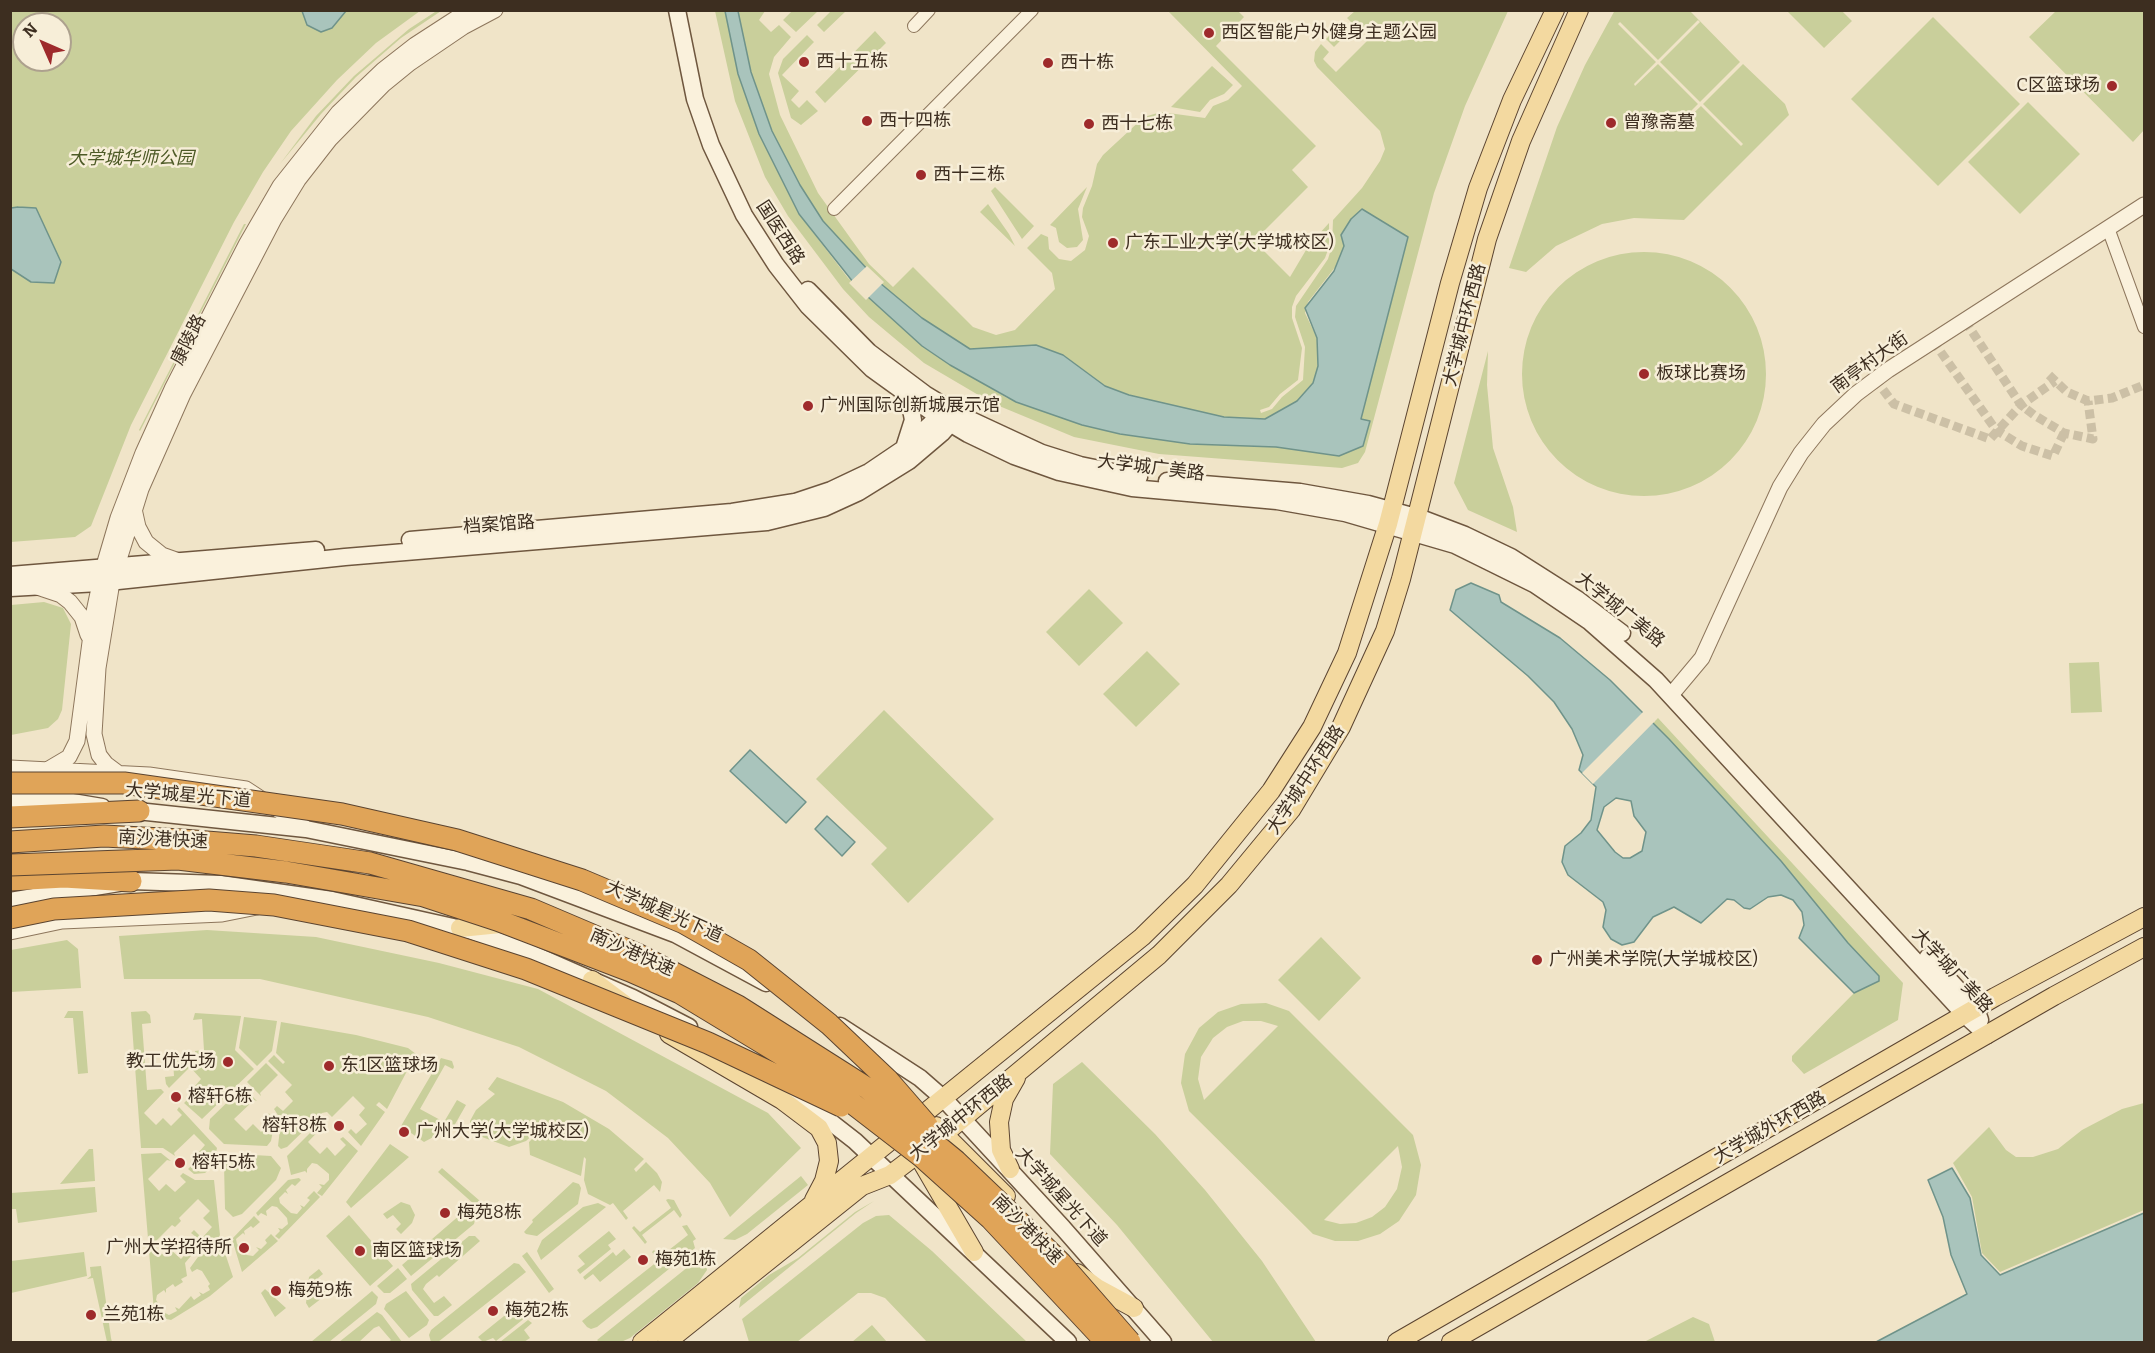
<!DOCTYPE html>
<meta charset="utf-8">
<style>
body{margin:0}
#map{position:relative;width:2155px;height:1353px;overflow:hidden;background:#f0e4c8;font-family:Bitter,serif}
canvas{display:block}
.frame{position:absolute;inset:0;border:12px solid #3d2e20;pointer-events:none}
.north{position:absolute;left:12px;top:12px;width:60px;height:60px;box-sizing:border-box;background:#f7eed8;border:2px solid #ada18e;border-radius:50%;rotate:315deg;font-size:16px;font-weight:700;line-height:24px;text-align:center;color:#3d2e20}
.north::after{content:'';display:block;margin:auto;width:21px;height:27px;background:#9e2a2b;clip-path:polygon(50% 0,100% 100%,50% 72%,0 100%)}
</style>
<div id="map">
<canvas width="2155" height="1353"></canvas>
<div class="frame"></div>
<div class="north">N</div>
</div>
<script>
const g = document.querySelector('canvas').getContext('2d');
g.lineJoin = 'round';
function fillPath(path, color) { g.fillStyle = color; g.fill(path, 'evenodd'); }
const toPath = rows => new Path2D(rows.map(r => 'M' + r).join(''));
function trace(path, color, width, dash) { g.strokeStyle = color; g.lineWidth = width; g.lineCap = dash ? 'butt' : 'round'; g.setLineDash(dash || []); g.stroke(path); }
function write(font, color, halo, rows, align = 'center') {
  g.font = font + ' Bitter,"Noto Sans SC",serif'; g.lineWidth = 5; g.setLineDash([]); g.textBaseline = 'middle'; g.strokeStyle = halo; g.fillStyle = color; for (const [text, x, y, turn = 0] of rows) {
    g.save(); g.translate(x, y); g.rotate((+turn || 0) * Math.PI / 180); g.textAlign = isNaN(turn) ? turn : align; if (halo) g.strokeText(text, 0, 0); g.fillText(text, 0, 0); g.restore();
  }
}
fillPath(toPath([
 [438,10,441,11,401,38,356,77,321,114,280,164,316,116,354,76,409,29],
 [793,10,818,10,818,11,796,32,783,20],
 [1615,10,1690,11,1740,62,1700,102,1660,62,1700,22,1698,20,1658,60,1620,22,1618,24,1656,62,1634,84,1635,86,1658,64,1698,104,1676,126,1678,128,1701,106,1741,146,1743,144,1703,104,1743,64,1785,104,1789,115,1684,220,1634,218,1602,224,1556,246,1526,272,1509,268,1557,127,1585,65],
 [11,11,420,11,376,43,337,80,291,131,263,172,234,222,131,425,91,526,75,537,11,542],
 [24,24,60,24,60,60,24,60],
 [715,11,725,11,738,74,759,134,799,214,848,278,929,351,1007,398,1094,428,1190,444,1276,447,1339,456,1363,446,1370,422,1361,419,1408,237,1362,209,1351,219,1341,235,1344,246,1336,266,1308,302,1305,313,1317,338,1318,366,1313,383,1297,401,1265,419,1224,417,1129,395,1105,386,1063,355,1036,345,970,349,922,318,880,283,823,221,800,185,772,131,751,72,738,11,765,11,759,20,771,32,779,25,791,37,774,57,769,74,780,115,818,193,869,264,893,287,913,267,973,327,996,335,1015,330,1055,289,1052,273,1027,248,1041,234,1048,237,1049,249,1059,259,1071,261,1085,250,1089,236,1082,217,1083,208,1092,186,1097,164,1103,155,1144,117,1161,112,1205,118,1213,106,1228,100,1242,86,1168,11,1238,11,1244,17,1216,46,1316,146,1292,170,1308,187,1254,241,1290,277,1309,245,1329,223,1329,247,1325,258,1296,296,1292,307,1292,318,1302,348,1298,380,1280,394,1269,407,1260,410,1261,413,1272,409,1282,397,1303,380,1305,347,1295,317,1296,306,1328,259,1332,246,1333,220,1362,188,1380,161,1385,149,1380,131,1317,67,1314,61,1315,52,1321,44,1329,52,1323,59,1336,72,1372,36,1359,22,1355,26,1347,18,1355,11,1508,11,1465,106,1434,193,1365,452,1358,463,1342,468,1159,454,1074,437,992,403,924,363,869,317,843,289,788,216,765,177,735,101],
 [831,11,846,11,824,32,817,25],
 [1787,11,1842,11,1852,21,1824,48],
 [2056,11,2144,11,2144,130,2133,142,2029,37],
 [1933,17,2020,104,1938,186,1851,99],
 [1342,23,1350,31,1334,47,1326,39],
 [875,31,886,43,825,103,815,92],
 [807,35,814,42,782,75,799,91,791,100,799,108,807,100,818,111,801,125,791,118,778,73,783,59],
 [1212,66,1233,85,1224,94,1210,100,1200,112,1171,107],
 [2028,102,2080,154,2020,214,1968,162],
 [995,187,1034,226,1022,239,991,191],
 [1087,187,1078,209,1083,240,1077,247,1067,248,1059,242,1056,228,1050,225],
 [988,204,1009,234,1015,246,980,212],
 [244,224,246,224,140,431,139,430],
 '1522 374a122 122 0 1 1 244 0a122 122 0 1 1-244 0Z',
 [1488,351,1487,385,1493,448,1513,507,1517,532,1468,510,1454,483],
 [1089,589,1123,623,1079,666,1046,632],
 [44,602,63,608,71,624,62,710,58,719,48,728,11,735,11,605],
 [1147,651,1180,684,1136,727,1103,694],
 [2099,662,2102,712,2071,713,2069,663],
 [884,710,994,819,908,903,871,864,887,848,816,779],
 [1658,718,1903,983,1898,1020,1804,1074,1792,1061,1792,1056,1854,993,1878,981,1879,976,1848,943,1781,861,1653,723],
 [207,930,316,937,439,963,538,989,768,1113,801,1148,730,1217,710,1183,668,1138,606,1091,519,1047,428,1017,260,979,124,979,119,936],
 [1321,937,1361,978,1319,1021,1278,980],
 [67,940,78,949,81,988,11,992,11,950],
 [1266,1003,1289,1011,1413,1135,1421,1165,1416,1195,1399,1221,1380,1234,1358,1241,1335,1241,1313,1234,1189,1111,1181,1083,1185,1054,1199,1028,1218,1012,1241,1004],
 [1243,1021,1261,1021,1278,1026,1204,1100,1198,1079,1201,1057,1213,1038,1227,1027],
 [1398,1146,1402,1167,1397,1189,1385,1207,1372,1217,1356,1223,1340,1224,1324,1220],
 [68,1011,83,1011,88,1073,78,1074,73,1018,64,1018],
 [146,1011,150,1015,151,1023,142,1024,147,1090,161,1089,164,1092,144,1113,156,1125,163,1118,171,1126,182,1115,177,1110,179,1107,217,1148,213,1166,205,1173,194,1174,188,1169,191,1166,196,1171,207,1161,199,1152,205,1145,194,1134,174,1153,175,1156,163,1148,141,1148,131,1012],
 [195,1013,241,1016,235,1050,254,1069,202,1119,184,1103,187,1100,192,1105,203,1094,195,1086,201,1079,190,1067,169,1088,166,1084,165,1077,174,1076,173,1061,196,1060,195,1051,204,1050,202,1019,193,1020],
 [244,1017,277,1021,272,1051,257,1066,239,1048],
 [281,1022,356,1035,408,1048,416,1054,387,1109,379,1102,376,1105,385,1112,361,1146,348,1132,351,1129,356,1134,367,1124,359,1115,365,1108,353,1096,332,1117,327,1112,322,1113,287,1147,281,1149,278,1146,281,1120,274,1109,277,1106,283,1111,293,1101,285,1092,292,1085,268,1061,274,1055,283,1064,285,1062,276,1053],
 [441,1058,452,1061,454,1067,453,1069,445,1065,420,1109,444,1122,457,1100,466,1105,454,1126,424,1142,401,1126],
 [1082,1062,1155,1134,1205,1190,1262,1261,1316,1342,1213,1342,1117,1225,1050,1154,1053,1084],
 [266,1063,278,1075,260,1093,261,1096,247,1082],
 [497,1077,563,1102,609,1129,644,1159,634,1169,636,1172,646,1162,657,1173,662,1182,660,1192,654,1185,623,1211,628,1218,626,1220,613,1203,610,1205,588,1194,584,1180,586,1159,584,1157,581,1176,530,1155,529,1142,538,1133,537,1131,526,1141,509,1147,474,1134,470,1127,470,1121,476,1110,495,1094,488,1089],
 [243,1087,257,1101,254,1100,234,1119,246,1131,253,1124,261,1132,272,1122,267,1116,269,1113,274,1125,271,1141,267,1146,224,1144,209,1129,210,1119],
 [2144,1103,2144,1210,2000,1272,1982,1253,1972,1197,1953,1163,1989,1127,2006,1150,2016,1157,2033,1157,2058,1149,2082,1130,2122,1109],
 [324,1119,328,1121,308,1142,320,1154,327,1147,335,1156,346,1145,340,1139,343,1137,358,1151,322,1196,317,1193,322,1187,319,1184,324,1185,329,1180,329,1174,317,1164,312,1163,307,1169,307,1173,305,1171,291,1175,287,1156],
 [390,1144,409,1157,351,1208,346,1202],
 [89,1149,93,1149,95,1181,60,1184],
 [161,1153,171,1161,167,1160,148,1179,159,1191,166,1184,175,1192,186,1182,180,1176,183,1173,195,1180,214,1180,220,1235,217,1241,205,1244,191,1233,194,1230,202,1238,212,1227,203,1218,210,1211,198,1199,179,1218,181,1221,175,1227,172,1225,153,1244,164,1256,171,1250,181,1259,191,1248,184,1240,186,1237,196,1250,185,1263,187,1276,181,1279,183,1282,175,1287,173,1284,166,1289,166,1293,164,1290,157,1295,156,1300,165,1313,169,1315,177,1311,175,1307,179,1309,191,1296,194,1300,201,1295,199,1292,203,1294,210,1290,208,1286,210,1284,202,1271,197,1269,192,1272,190,1268,198,1257,215,1249,221,1249,225,1253,233,1277,210,1296,171,1320,162,1318,154,1311,141,1154],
 [236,1154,271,1156,281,1168,276,1180,242,1214,233,1217,225,1209,224,1164,228,1156],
 [442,1168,480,1201,475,1205,438,1172],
 [801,1176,808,1185,747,1234,735,1240,723,1239],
 [299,1178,301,1180,295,1186,292,1184,286,1190,288,1194,285,1192,279,1198,280,1203,291,1213,297,1214,302,1208,300,1205,304,1207,310,1200,307,1198,314,1191,320,1197,279,1239,275,1236,280,1231,278,1228,282,1229,288,1224,287,1218,277,1207,272,1206,266,1211,267,1216,261,1213,258,1216,256,1213,288,1180],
 [573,1182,579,1184,581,1188,578,1204,537,1236,526,1234,524,1232,533,1222,532,1220],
 [95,1187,97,1212,18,1223,16,1209,11,1209,11,1193],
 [668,1199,674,1200,682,1215,680,1218,674,1210,642,1235,647,1242,645,1244,632,1228,634,1226,640,1232,671,1208,666,1200],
 [874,1201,856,1213,739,1308,741,1298,769,1275,798,1258,855,1212],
 [401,1202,410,1205,415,1215,412,1223,401,1234,396,1229,401,1224,393,1215,387,1219,383,1214],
 [598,1203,606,1207,541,1260,537,1251,542,1240,583,1207],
 [468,1208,476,1216,474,1224,411,1276,402,1265],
 [349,1215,393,1266,370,1286,326,1236],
 [889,1215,932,1251,1027,1342,927,1342,885,1298,871,1293,858,1293,797,1342,749,1342,742,1319,863,1223,876,1216],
 [254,1216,260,1222,253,1228,251,1226,244,1231,245,1235,243,1233,236,1239,237,1244,247,1255,253,1256,259,1250,256,1247,261,1249,267,1243,265,1240,271,1234,278,1241,242,1272,232,1239],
 [687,1225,696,1239,693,1241,695,1248,597,1327,591,1329,587,1327,582,1321,658,1261,652,1252,654,1250,660,1257,688,1235,682,1226],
 [609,1231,616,1239,608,1245,611,1249,580,1274,577,1270,585,1264,578,1256],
 [469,1236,475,1236,480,1241,439,1277,437,1275,426,1284,423,1289,434,1303,444,1296,452,1305,438,1316,434,1316,412,1290,411,1284],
 [624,1249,631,1257,600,1282,593,1274,585,1280,583,1277,613,1252,616,1256],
 [84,1252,87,1276,11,1293,11,1261],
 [527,1252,554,1289,549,1293,522,1256],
 [704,1254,707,1270,698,1283,630,1338,621,1342,599,1342,597,1340],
 [514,1263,519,1264,526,1272,438,1342,431,1342,429,1335,431,1330],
 [101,1266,111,1338,112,1342,107,1342,93,1278,87,1279,91,1276,90,1267],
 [398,1268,407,1279,390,1293,384,1293,377,1286],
 [319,1269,323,1274,318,1278,326,1287,331,1283,335,1288,309,1308,306,1303,309,1277],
 [265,1289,286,1308,275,1317,261,1293],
 [372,1291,378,1297,376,1304,329,1342,311,1342],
 [406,1291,429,1320,427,1325,409,1338,384,1309,386,1304],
 [377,1312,382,1315,402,1342,388,1342,391,1340,379,1326,374,1328,359,1342,339,1342],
 [509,1312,516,1319,523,1313,526,1317,496,1341,493,1338,483,1342,478,1337],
 [1693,1317,1709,1324,1715,1342,1644,1342],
 [528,1320,532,1323,524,1330,530,1338,524,1342,500,1342],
 [872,1325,887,1342,852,1342]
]), '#c9cf9b');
const water = toPath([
 [302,11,302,10,346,11,332,28,321,32,307,25,302,11],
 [725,11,738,11,751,72,772,131,800,185,823,221,880,283,922,318,970,349,1036,345,1063,355,1105,386,1129,395,1224,417,1265,419,1297,401,1313,383,1318,366,1317,338,1305,308,1334,271,1344,246,1341,235,1351,219,1362,209,1408,237,1361,419,1370,421,1363,446,1339,456,1276,447,1190,444,1120,434,1082,425,1016,402,950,365,922,346,857,287,799,214,759,134,738,74,725,11],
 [18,207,36,208,61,262,54,283,31,282,11,269,11,208,18,207],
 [1471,583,1499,595,1501,602,1560,638,1610,680,1669,739,1781,861,1848,943,1879,976,1879,981,1854,993,1799,938,1804,925,1802,912,1793,900,1781,895,1768,897,1750,909,1744,908,1734,900,1727,899,1701,923,1674,907,1653,917,1634,942,1622,945,1611,939,1603,927,1606,910,1603,902,1568,875,1562,862,1565,846,1581,833,1591,820,1596,787,1579,770,1583,755,1572,729,1554,702,1528,676,1450,610,1456,590,1471,583],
 [1616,798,1631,801,1634,816,1646,832,1642,851,1630,858,1623,858,1615,852,1597,830,1604,807,1616,798],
 [750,750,806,802,786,823,730,771,750,750],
 [827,816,855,842,842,856,815,829,827,816],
 [1952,1168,1970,1198,1981,1255,2000,1275,2144,1213,2144,1342,1876,1342,1967,1294,1951,1255,1943,1217,1928,1180,1952,1168]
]);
fillPath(water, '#a9c4bc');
trace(water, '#6f938a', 1.5);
fillPath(toPath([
 [867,266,884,282,866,300,849,283],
 [1645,710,1655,721,1593,784,1582,773]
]), '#f0e4c8');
trace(toPath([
 [1965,321,2021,405,2034,415,2064,433,2093,439,2088,401],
 [1933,341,1996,430,2022,446,2053,456,2064,433],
 [2049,375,2067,392,2088,401,2112,398,2144,385],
 [1875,379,1894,404,1990,439,2021,405,2055,381]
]), '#ccc0a6', 9, [9, 4.5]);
const minor = toPath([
 [914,26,929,10],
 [834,209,1032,10],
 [2108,228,2144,327]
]);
const tertiary = toPath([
 [134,509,138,527,146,542,162,555,179,561],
 [37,587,61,595,70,602,82,617,88,635],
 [1671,695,1702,658,1780,487,1801,453,1824,424,1856,394,1888,370,2144,205],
 [10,768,149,775,246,789,304,827],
 [47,770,69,757,77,741,94,612,103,569,118,518,143,453,172,389,247,243,280,186,338,113,383,70,415,45,469,10],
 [118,773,106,764,99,755,94,734,98,668,112,582,141,489,183,394,274,219,298,180,330,139,383,85,410,63,463,27,495,10],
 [10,932,62,921,222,914,257,907]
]);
const secondary = toPath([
 [677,10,695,99,711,145,744,215,776,265,808,306,872,369,933,413,968,434,1014,456,1059,472,1132,488,1277,501,1345,513,1455,545,1534,584,1590,622,1656,680,1965,1015,1987,1035],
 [808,290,869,352,925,394,958,414,1042,453,1080,465,1139,477],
 [903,394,910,404,913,420,905,445],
 [1167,481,1300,492,1368,504,1423,519,1465,535,1511,557,1577,599,1622,633],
 [410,540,732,512,795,502,831,490,869,472,903,449,945,411],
 [10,575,316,550],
 [10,588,99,583,345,557,767,522,824,508,859,492,909,461,942,433,956,417],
 [10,800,72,802,102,807],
 [128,810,306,829,468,862,521,876,675,934,766,983],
 [10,901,131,881,220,884,332,900,471,931,526,951,633,998,689,1027],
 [1928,957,1976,1009,1980,1020],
 [840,1026,920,1078,944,1099,1063,1228,1163,1342],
 [787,1088,855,1141,1068,1342]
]);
const primary = toPath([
 [460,928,530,921,562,930],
 [592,980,624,1004],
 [669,1034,782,1100,819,1128,827,1143,829,1161,824,1181,814,1200],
 [936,1126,1006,1196],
 [920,1159,974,1252],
 [1010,1169,1001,1150,999,1122,1004,1099,1016,1078],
 [1077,1273,1097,1288,1134,1308],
 [642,1342,1142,937,1195,885,1271,791,1312,727,1347,653,1388,524,1450,283,1478,188,1512,100,1555,10],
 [667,1342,862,1186,890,1175,944,1134,1159,955,1229,885,1291,810,1341,727,1385,631,1401,579,1487,239,1521,141,1579,10],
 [1397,1342,1995,997,2144,917],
 [1451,1342,2054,996,2144,947]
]);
const motorway = toPath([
 [10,817,139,811],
 [10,880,64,877,131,881]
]);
trace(minor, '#8d765c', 14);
trace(tertiary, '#8d765c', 17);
trace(secondary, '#6f573f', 19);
trace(primary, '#5b4430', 20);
trace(motorway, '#5b4430', 23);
trace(minor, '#faf1dc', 12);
trace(tertiary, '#faf1dc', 15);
trace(secondary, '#faf1dc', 16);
trace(primary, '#f3d9a0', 18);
trace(motorway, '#e0a458', 21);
const motorwayBridge = toPath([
 [10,783,124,783,342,814,457,840,582,880,684,923,749,960,829,1024,887,1079,927,1125],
 [10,842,104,836,182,840,256,846,370,863,531,909,637,954,738,1006,867,1088,956,1161,998,1201,1061,1263,1130,1342],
 [10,865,178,859,286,872,424,896,497,920,630,971,680,993,817,1076,922,1157,991,1219,1106,1342],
 [10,918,54,909,209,900,274,905,408,931,526,969,708,1043,841,1106]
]);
trace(motorwayBridge, '#5b4430', 23, []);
trace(motorwayBridge, '#e0a458', 21);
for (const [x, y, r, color] of [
 [1209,33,6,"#9e2a2b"],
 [804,62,6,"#9e2a2b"],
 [1048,63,6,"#9e2a2b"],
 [2112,86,6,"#9e2a2b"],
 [867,121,6,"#9e2a2b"],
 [1611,123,6,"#9e2a2b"],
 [1089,124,6,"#9e2a2b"],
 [921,175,6,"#9e2a2b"],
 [1113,243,6,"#9e2a2b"],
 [1644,374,6,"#9e2a2b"],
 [808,406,6,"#9e2a2b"],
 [1537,960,6,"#9e2a2b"],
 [228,1062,6,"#9e2a2b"],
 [329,1066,6,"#9e2a2b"],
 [176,1097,6,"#9e2a2b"],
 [339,1126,6,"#9e2a2b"],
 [404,1132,6,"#9e2a2b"],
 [180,1163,6,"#9e2a2b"],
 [445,1213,6,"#9e2a2b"],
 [244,1248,6,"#9e2a2b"],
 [360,1251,6,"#9e2a2b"],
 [643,1260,6,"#9e2a2b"],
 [276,1291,6,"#9e2a2b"],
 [493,1311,6,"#9e2a2b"],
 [91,1315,6,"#9e2a2b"]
]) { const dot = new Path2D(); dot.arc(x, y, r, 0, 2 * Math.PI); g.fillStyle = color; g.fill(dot); trace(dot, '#f7eed8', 2); }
write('18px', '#3d2e20', '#f7eed8', [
 ["西区智能户外健身主题公园",1221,33],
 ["西十五栋",816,62],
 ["西十栋",1060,63],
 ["C区篮球场",2100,86,"right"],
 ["西十四栋",879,121],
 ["曾豫斋墓",1623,123],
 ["西十七栋",1101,124],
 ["西十三栋",933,175],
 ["广东工业大学(大学城校区)",1125,243],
 ["板球比赛场",1656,374],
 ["广州国际创新城展示馆",820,406],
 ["广州美术学院(大学城校区)",1549,960],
 ["教工优先场",216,1062,"right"],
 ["东1区篮球场",341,1066],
 ["榕轩6栋",188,1097],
 ["榕轩8栋",327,1126,"right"],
 ["广州大学(大学城校区)",416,1132],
 ["榕轩5栋",192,1163],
 ["梅苑8栋",457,1213],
 ["广州大学招待所",232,1248,"right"],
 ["南区篮球场",372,1251],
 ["梅苑1栋",655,1260],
 ["梅苑9栋",288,1291],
 ["梅苑2栋",505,1311],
 ["兰苑1栋",103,1315]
], 'left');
write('italic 18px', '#4d5a26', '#f7eed8', [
 ["大学城华师公园",131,159]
]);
write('18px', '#3d2e20', '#f7eed8', [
 ["国医西路",780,233,57],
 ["大学城中环西路",1465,325,-76],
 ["康陵路",189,340,-63],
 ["南亭村大街",1870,363,-36],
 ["大学城广美路",1151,468,7],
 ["档案馆路",499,525,-4],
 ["大学城广美路",1620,610,39],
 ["大学城中环西路",1306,780,-57],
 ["大学城星光下道",188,796,5],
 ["南沙港快速",163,840,3],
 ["大学城星光下道",664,912,24],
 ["南沙港快速",632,953,24],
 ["大学城广美路",1952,971,47],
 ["大学城中环西路",961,1118,-39],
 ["大学城外环西路",1770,1128,-30],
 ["大学城星光下道",1061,1197,48],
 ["南沙港快速",1027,1230,45]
]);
</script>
